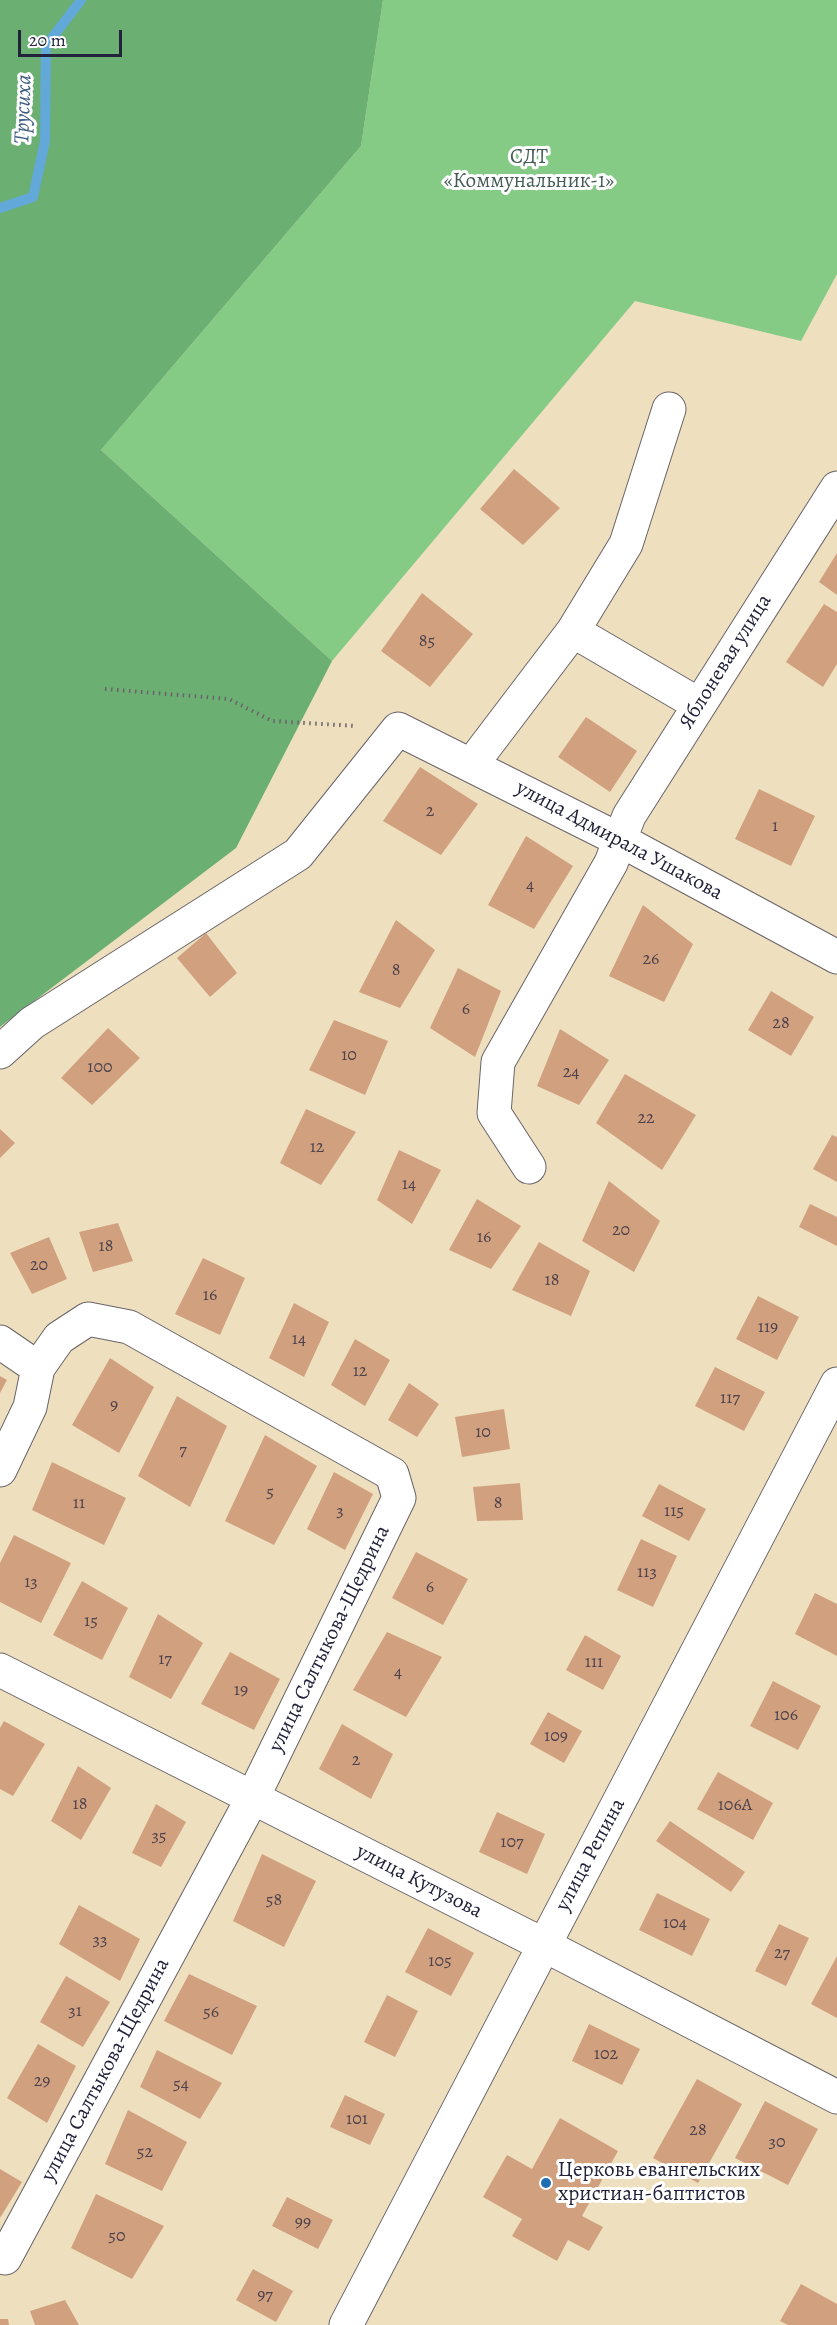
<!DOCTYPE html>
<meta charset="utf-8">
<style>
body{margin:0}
#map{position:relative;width:837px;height:2325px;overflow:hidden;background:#eedfbe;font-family:Alegreya,serif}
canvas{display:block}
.scale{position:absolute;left:18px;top:30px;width:104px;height:27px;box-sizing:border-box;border:3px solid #22223b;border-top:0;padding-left:8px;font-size:18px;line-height:21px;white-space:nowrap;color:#22223b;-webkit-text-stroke:4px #fff;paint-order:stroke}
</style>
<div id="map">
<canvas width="837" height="2325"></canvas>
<div class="scale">20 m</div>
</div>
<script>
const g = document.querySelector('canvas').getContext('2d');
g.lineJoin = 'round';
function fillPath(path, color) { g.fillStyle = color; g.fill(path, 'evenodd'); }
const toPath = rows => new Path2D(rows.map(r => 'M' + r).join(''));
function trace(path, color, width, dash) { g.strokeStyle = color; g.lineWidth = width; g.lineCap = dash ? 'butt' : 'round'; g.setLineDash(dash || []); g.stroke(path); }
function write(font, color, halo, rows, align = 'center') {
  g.font = font + ' Alegreya,serif'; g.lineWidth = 6; g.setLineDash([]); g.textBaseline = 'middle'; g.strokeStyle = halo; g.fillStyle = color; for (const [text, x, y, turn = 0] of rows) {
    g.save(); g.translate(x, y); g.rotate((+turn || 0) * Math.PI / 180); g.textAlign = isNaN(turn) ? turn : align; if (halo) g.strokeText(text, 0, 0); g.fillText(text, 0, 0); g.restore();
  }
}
fillPath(toPath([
 [383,0,837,0,837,274,801,341,635,301,332,661,101,450,361,146]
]), '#85cb86');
fillPath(toPath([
 [0,0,383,0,361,146,101,450,332,661,236,848,0,1027]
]), '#6caf73');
trace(toPath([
 [0,208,33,197,45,141,46,46,81,0]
]), '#62a8d8', 10);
fillPath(toPath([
 [514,469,560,508,523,545,480,509],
 [837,553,837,595,819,582],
 [422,593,473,634,430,687,381,651],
 [824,604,837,612,837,664,823,687,786,662],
 [586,717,637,751,610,792,558,757],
 [420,767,478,804,441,855,383,821],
 [759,789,815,816,791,866,735,839],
 [526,836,573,866,534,929,488,905],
 [643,905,693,944,664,1002,609,976],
 [396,920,435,950,400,1008,359,992],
 [206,933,237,973,210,997,177,958],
 [458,968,501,991,475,1057,430,1028],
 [771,991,814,1017,791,1056,748,1030],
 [334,1020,388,1041,365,1095,309,1070],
 [108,1028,140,1058,92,1105,61,1078],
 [560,1029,609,1060,579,1105,537,1086],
 [625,1074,696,1115,662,1170,596,1123],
 [306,1109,356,1132,321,1185,280,1163],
 [0,1129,15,1143,0,1158],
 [832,1135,837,1137,837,1182,813,1169],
 [399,1150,441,1170,412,1224,377,1200],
 [609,1181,660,1221,634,1272,582,1241],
 [477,1199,521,1226,491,1269,449,1250],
 [810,1204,837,1217,837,1246,799,1227],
 [118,1223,133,1261,93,1272,79,1232],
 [49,1237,67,1279,32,1294,10,1253],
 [539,1242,590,1271,571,1316,512,1290],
 [203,1258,245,1278,220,1335,175,1314],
 [758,1296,799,1317,777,1360,736,1339],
 [294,1303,329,1322,304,1377,269,1358],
 [355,1339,390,1360,365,1406,331,1385],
 [110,1358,154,1387,119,1453,72,1425],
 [715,1367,765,1392,744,1431,695,1406],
 [0,1376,7,1380,0,1393],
 [409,1383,439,1404,417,1437,388,1420],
 [177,1396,227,1426,190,1507,138,1476],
 [504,1409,510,1449,462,1457,455,1417],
 [265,1435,317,1466,274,1545,225,1521],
 [52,1462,126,1498,104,1545,32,1510],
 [334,1472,373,1494,345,1550,307,1529],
 [520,1483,523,1520,477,1521,473,1487],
 [659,1484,706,1509,689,1541,642,1516],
 [14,1535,71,1563,41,1623,0,1602,0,1563],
 [641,1539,677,1556,653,1607,617,1590],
 [416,1552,468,1579,443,1625,392,1598],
 [82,1581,128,1608,102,1660,53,1635],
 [815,1593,837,1604,837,1656,795,1634],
 [158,1614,203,1643,171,1699,129,1677],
 [387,1632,442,1657,406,1717,353,1690],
 [585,1635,621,1656,603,1690,566,1670],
 [230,1652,280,1679,254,1730,201,1704],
 [773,1681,821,1706,798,1750,750,1726],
 [548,1712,582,1731,564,1763,530,1744],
 [4,1721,45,1744,13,1796,0,1789,0,1728],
 [342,1724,393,1754,371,1799,319,1769],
 [78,1766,111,1788,81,1840,51,1821],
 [718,1772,773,1803,753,1840,697,1809],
 [156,1804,186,1822,161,1867,132,1853],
 [497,1812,545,1834,527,1874,479,1852],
 [670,1821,745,1872,731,1892,656,1841],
 [262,1854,316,1881,284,1947,233,1921],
 [657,1893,710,1919,692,1956,639,1930],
 [79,1905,140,1939,120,1981,59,1944],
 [779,1924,809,1938,786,1986,755,1971],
 [428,1928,474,1953,451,1996,405,1972],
 [837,1956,837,2018,811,2004],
 [189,1974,257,2006,232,2055,164,2021],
 [66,1976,110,2002,83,2047,40,2022],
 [387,1995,418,2011,395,2057,364,2042],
 [589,2024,640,2049,622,2085,572,2061],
 [38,2044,76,2066,47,2123,7,2098],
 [157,2050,222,2083,200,2119,140,2087],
 [697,2079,742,2104,698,2183,653,2158],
 [345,2095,385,2114,370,2145,330,2127],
 [765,2101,818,2129,788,2185,735,2158],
 [128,2110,187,2142,162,2191,105,2164],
 [560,2118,618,2151,582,2216,603,2227,589,2251,568,2240,557,2261,512,2236,522,2219,483,2197,507,2155,532,2169],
 [0,2169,22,2182,0,2218],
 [96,2194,164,2226,132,2279,71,2248],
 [287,2197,333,2220,318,2249,272,2226],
 [253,2269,293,2291,276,2322,236,2300],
 [801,2284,837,2304,837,2325,788,2325,780,2321],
 [65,2300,79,2325,35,2325,30,2311],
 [0,2319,8,2319,9,2325,0,2325]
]), '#d1a17f');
const minor = toPath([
 [573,631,698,704],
 [472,764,573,631,626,544,669,409],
 [0,1052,32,1023,298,854,398,729,620,840,837,957],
 [529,1167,494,1113,498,1062,611,863,629,816,837,488],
 [0,1342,38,1368],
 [0,1470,30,1407,38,1368,59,1338,88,1319,129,1327,392,1474,399,1498,253,1797,5,2258,0,2256],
 [0,1670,544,1945,837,2097],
 [346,2325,837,1384]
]);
trace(minor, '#696469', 35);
trace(toPath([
 [105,689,229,699,272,721,356,726]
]), '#696469', 4, [1.5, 4.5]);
trace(minor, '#fff', 33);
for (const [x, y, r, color] of [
 [546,2183,6,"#1f6fb2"]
]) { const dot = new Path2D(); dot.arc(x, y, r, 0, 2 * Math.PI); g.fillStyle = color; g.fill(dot); trace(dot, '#fff', 2); }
write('18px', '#4e424c', null, [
 ["85",427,642],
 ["2",430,812],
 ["1",775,827],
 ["4",530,886],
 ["26",651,960],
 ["8",396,971],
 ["6",466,1010],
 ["28",781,1024],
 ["10",349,1056],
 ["100",100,1068],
 ["24",571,1073],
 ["22",646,1119],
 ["12",317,1148],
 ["14",409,1185],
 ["20",621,1231],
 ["16",484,1238],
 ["18",106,1247],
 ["20",39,1266],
 ["18",552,1281],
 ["16",210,1296],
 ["119",768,1328],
 ["14",299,1340],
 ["12",360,1372],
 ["117",730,1399],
 ["9",114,1406],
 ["10",483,1433],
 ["7",183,1451],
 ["5",270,1493],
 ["11",79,1504],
 ["8",498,1504],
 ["3",340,1512],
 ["115",674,1512],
 ["113",647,1573],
 ["13",31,1583],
 ["6",430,1588],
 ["15",91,1622],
 ["17",165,1660],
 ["111",594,1663],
 ["4",398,1673],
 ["19",241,1691],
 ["106",786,1716],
 ["109",556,1737],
 ["2",356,1761],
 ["18",80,1805],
 ["106А",735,1806],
 ["35",159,1837],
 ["107",512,1843],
 ["58",274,1901],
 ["104",675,1924],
 ["33",100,1941],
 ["27",782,1954],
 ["105",440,1962],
 ["31",75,2012],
 ["56",211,2013],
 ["102",606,2055],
 ["29",42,2082],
 ["54",181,2085],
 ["101",357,2120],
 ["28",698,2131],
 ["30",777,2143],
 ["52",145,2153],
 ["99",303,2223],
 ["50",117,2237],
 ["97",265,2296]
]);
write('21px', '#455d55', '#fff', [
 ["СДТ",529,158],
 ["«Коммунальник-1»",529,182]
]);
write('21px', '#22223b', '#fff', [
 ["Яблоневая улица",726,662,-58],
 ["улица Адмирала Ушакова",619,841,28],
 ["улица Салтыкова-Щедрина",330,1639,-64],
 ["улица Репина",591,1855,-62],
 ["улица Кутузова",419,1882,27],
 ["улица Салтыкова-Щедрина",106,2070,-62]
]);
write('21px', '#22223b', '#fff', [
 ["Церковь евангельских",558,2171],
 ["христиан-баптистов",558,2195]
], 'left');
write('italic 22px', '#3f5e82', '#fff', [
 ["Трусиха",24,109,-88]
]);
</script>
